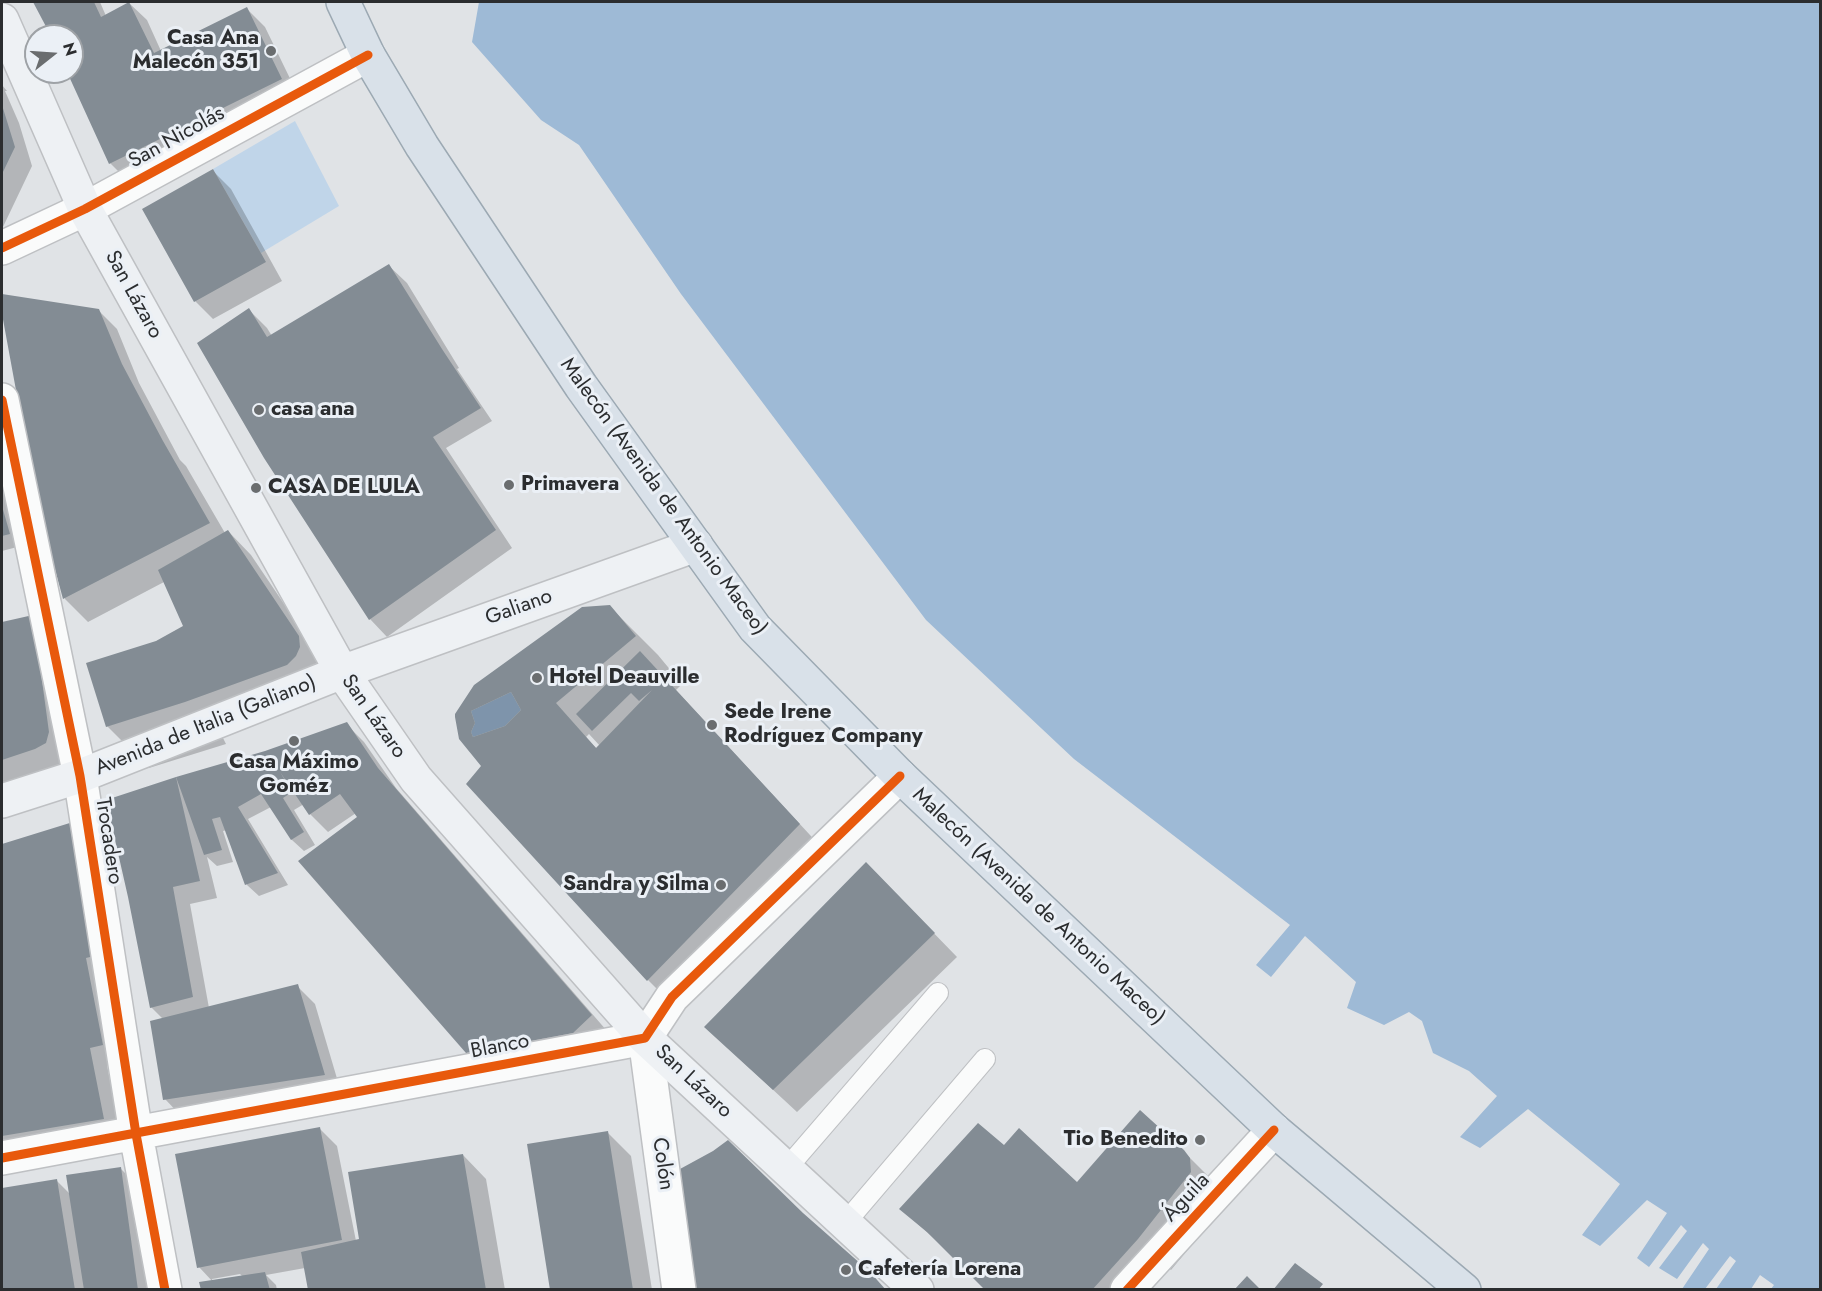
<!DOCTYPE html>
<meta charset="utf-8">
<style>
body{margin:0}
#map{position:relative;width:1822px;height:1291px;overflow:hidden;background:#e0e3e6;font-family:Jost,sans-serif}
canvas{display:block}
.frame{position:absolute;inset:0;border:3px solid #2b2d2f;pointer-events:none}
.north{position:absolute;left:24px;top:24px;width:60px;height:60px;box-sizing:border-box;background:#ebf0f6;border:2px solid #9ea2a6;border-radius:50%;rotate:73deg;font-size:16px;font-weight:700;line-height:24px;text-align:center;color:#2b2d2f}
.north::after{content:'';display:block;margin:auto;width:21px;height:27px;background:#6a6d6f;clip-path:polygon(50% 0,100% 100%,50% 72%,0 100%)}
</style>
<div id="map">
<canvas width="1822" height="1291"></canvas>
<div class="frame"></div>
<div class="north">N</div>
</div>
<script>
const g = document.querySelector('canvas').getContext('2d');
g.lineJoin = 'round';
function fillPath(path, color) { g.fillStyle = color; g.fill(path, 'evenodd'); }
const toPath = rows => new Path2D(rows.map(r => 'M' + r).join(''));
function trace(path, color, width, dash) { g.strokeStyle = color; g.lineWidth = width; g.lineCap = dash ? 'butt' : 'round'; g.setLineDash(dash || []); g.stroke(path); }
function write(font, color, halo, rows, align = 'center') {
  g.font = font + ' Jost,sans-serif'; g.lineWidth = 6; g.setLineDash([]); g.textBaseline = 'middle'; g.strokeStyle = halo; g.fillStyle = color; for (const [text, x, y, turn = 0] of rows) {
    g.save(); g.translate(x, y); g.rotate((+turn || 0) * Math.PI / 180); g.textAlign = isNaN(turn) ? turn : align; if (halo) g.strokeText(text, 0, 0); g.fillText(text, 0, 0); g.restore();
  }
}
fillPath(toPath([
 [295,121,339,206,261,253,213,169]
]), '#c0d5e9');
fillPath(toPath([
 [479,2,1820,2,1820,1289,1771,1289,1774,1285,1760,1275,1751,1289,1716,1289,1736,1261,1730,1256,1705,1289,1682,1289,1709,1249,1703,1243,1677,1279,1659,1268,1687,1231,1681,1225,1649,1267,1637,1258,1667,1213,1647,1200,1600,1246,1582,1235,1620,1184,1528,1109,1480,1148,1460,1137,1497,1096,1469,1071,1433,1053,1422,1021,1409,1012,1384,1025,1347,1008,1356,982,1305,936,1271,977,1256,965,1290,925,1074,759,926,620,681,294,579,145,541,120,472,42],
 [511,692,521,710,505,726,473,737,471,732,475,723,471,711]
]), '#9ebad6');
fillPath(toPath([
 [35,2,100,2,106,16,129,3,147,20,161,51,247,9,265,27,299,97,128,181,110,163,69,72,72,72,72,36,52,36],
 [2,85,7,91,5,91,19,123,32,166,2,229],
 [213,171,231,189,282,281,213,319,195,301,144,209],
 [389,266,407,283,459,368,457,369,492,421,446,448,512,548,387,637,370,619,249,310,267,328,272,336],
 [2,296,99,311,117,329,139,383,180,460,186,466,225,533,228,531,251,555,322,660,319,680,215,722,226,744,149,768,107,726,157,643,185,627,164,582,88,622,65,599,38,498,2,307],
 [2,472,21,546,2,551],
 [610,607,658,655,682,684,676,690,822,848,671,1003,648,980,483,766,457,714],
 [589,734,600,746,597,749,586,737],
 [32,616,69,767,2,791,2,623],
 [346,724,364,742,396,788,614,1039,491,1076,468,1052,356,813,328,832,310,814,304,804,294,810,315,845,304,851,292,840,271,807,248,819,288,885,259,896,247,885,227,830,223,831,233,862,217,866,207,857,217,898,190,904,209,1008,297,986,315,1004,341,1092,182,1117,165,1099,163,1019,151,1007,176,779,266,752],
 [73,824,120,1063,107,1065,121,1136,2,1156,2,846],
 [889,887,957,957,797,1112,730,1050],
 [319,1128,337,1146,356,1241,360,1240,463,1155,486,1179,505,1290,309,1290,305,1268,266,1275,276,1285,277,1290,202,1290,243,1277,240,1274,212,1279,213,1282,199,1267],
 [607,1132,631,1156,652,1290,552,1290],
 [1004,1147,1079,1186,1183,1151,1216,1184,1217,1215,1171,1270,1156,1256,1126,1290,986,1290,939,1243,901,1209],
 [120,1168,138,1186,153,1290,2,1290,2,1190,56,1180,71,1195]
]), '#0003');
fillPath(toPath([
 [33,2,94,2,101,17,129,2,154,53,247,7,282,79,109,164,67,72,72,72,72,36,51,36],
 [2,105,15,147,2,174],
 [213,169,266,262,194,302,142,209],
 [389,264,442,349,481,408,433,437,496,530,369,620,264,458,197,343,249,308,267,337],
 [2,294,99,309,122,364,163,441,210,523,63,599,36,499,2,314],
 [2,506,10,534,2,536],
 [228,530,299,636,300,647,296,656,287,665,185,702,106,727,86,663,156,641,183,626,158,570],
 [610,605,636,636,556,703,596,748,652,690,639,701,631,693,592,731,576,714,640,651,800,824,647,981,466,784,481,766,459,739,455,717,455,714,474,685,582,607],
 [511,692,521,710,505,726,473,737,471,732,475,723,471,711],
 [33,615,49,732,46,743,35,749,2,760,2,622],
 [347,722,378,768,592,1015,573,1033,466,1053,298,861,357,817,340,794,309,815,280,772,292,792,283,798,304,832,291,840,261,794,238,807,278,873,245,885,220,817,212,819,222,850,204,855,176,777,200,881,173,887,193,997,150,1008,128,897,106,800,176,777,265,751],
 [73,822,94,956,86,958,103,1045,90,1048,104,1119,2,1136,2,844],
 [866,862,935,933,773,1090,704,1027],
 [298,984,325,1075,163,1100,150,1021],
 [1140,1110,1184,1150,1190,1158,1191,1172,1138,1239,1092,1290,985,1290,927,1232,899,1209,978,1123,1004,1145,1019,1128,1077,1182],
 [320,1127,342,1240,197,1268,175,1154],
 [608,1131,633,1290,550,1290,527,1144],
 [728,1140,803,1213,870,1272,886,1290,694,1290,680,1169,713,1151],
 [463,1154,486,1290,308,1290,301,1252,359,1239,348,1172],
 [121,1167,138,1290,84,1290,66,1175],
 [57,1179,75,1290,2,1290,2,1188],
 [1295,1263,1323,1284,1318,1290,1273,1290],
 [265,1272,270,1290,201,1290,199,1282],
 [1247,1276,1261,1290,1234,1290]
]), '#838c94');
const service = toPath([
 [787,1168,938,993],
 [846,1222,985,1059]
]);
const minor = toPath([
 [2,248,85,209,368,55],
 [2,400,80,776,136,1134,165,1290],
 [2,1158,645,1038,672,997,900,776],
 [1127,1290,1274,1130]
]);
const tertiary = toPath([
 [645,1038,679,1290]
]);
const secondary = toPath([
 [2,20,85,209,342,672,416,779,645,1038,917,1290],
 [2,801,80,776,342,672,696,545]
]);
const trunk = toPath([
 [343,2,368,55,422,146,581,386,755,628,900,776,1274,1130,1464,1290]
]);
trace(service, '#bec0c3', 22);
trace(minor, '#bec0c3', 36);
trace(tertiary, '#bec0c3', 36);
trace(secondary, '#bec0c3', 36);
trace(trunk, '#9ca9b3', 36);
trace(service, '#fafbfb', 20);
trace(minor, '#fafbfb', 33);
trace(tertiary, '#fafbfb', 33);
trace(secondary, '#eef1f4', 33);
trace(trunk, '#d9e1e9', 33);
trace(toPath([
 [2,248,85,209,368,55],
 [2,400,80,776,136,1134,165,1290],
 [2,1158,645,1038,672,997,900,776],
 [1127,1290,1274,1130]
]), '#e8590c', 9);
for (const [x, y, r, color] of [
 [271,51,6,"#6a6d6f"],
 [259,410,6,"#6a6d6f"],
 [509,485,6,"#6a6d6f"],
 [256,488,6,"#6a6d6f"],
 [537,678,6,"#6a6d6f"],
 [712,725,6,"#6a6d6f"],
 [294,741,6,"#6a6d6f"],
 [721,885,6,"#6a6d6f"],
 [1200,1140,6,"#6a6d6f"],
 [846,1270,6,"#6a6d6f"]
]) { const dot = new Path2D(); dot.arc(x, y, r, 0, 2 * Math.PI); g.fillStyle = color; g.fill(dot); trace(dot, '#ebf0f6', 2); }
write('bold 21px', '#2b2d2f', '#ebf0f6', [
 ["Casa Ana",259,39,"right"],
 ["Malecón 351",259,63,"right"],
 ["casa ana",271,410],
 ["Primavera",521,485],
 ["CASA DE LULA",268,488],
 ["Hotel Deauville",549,678],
 ["Sede Irene",724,713],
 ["Rodríguez Company",724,737],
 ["Casa Máximo",294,763,"center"],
 ["Goméz",294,787,"center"],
 ["Sandra y Silma",709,885,"right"],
 ["Tio Benedito",1188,1140,"right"],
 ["Cafetería Lorena",858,1270]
], 'left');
write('21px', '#2b2d2f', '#ebf0f6', [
 ["San Nicolás",177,138,-29],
 ["San Lázaro",133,295,61],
 ["Malecón (Avenida de Antonio Maceo)",663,497,54],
 ["Galiano",519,608,-20],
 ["San Lázaro",373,717,55],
 ["Avenida de Italia (Galiano)",206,726,-22],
 ["Trocadero",108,841,81],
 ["Malecón (Avenida de Antonio Maceo)",1038,907,43],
 ["Blanco",500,1047,-11],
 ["San Lázaro",693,1082,43],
 ["Colón",662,1164,82],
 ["Águila",1187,1198,-47]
]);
</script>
